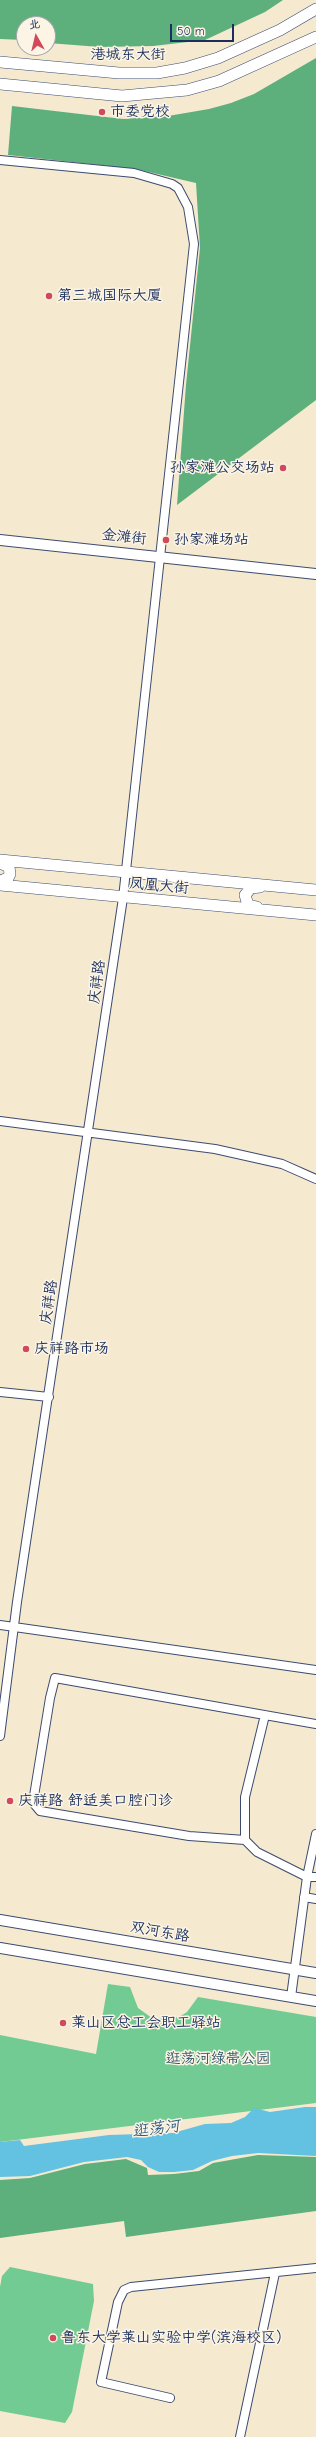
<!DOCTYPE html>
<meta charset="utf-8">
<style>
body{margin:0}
#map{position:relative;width:316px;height:2437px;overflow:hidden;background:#f5e9d0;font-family:"Comic Neue","LXGW WenKai TC",sans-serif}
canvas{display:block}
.north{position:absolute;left:16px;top:16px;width:40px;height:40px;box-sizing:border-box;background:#fcf5e5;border:1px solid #a2a6af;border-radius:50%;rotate:352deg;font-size:11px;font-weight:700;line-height:16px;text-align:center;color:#1b2f5e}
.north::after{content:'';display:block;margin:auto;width:14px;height:18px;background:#d1495b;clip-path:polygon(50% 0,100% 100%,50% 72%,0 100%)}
.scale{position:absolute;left:170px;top:24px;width:64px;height:18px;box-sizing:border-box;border:2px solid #1b2f5e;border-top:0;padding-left:5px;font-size:12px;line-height:14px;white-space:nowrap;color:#1b2f5e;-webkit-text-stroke:3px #fcf5e5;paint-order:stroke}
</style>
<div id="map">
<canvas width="316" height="2437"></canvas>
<div class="north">北</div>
<div class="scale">50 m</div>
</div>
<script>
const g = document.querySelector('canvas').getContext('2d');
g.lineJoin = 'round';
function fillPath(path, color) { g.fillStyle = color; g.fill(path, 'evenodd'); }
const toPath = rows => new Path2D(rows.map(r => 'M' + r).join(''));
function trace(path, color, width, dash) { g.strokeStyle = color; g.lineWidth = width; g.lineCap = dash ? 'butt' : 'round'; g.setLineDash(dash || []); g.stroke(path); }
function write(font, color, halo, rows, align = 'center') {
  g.font = font + ' "Comic Neue","LXGW WenKai TC",sans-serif'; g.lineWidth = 3; g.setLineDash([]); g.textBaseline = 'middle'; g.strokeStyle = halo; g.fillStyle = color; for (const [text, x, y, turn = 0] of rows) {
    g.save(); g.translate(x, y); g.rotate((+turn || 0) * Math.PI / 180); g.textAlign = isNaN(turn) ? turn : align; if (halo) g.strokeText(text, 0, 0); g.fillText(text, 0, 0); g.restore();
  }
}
fillPath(toPath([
 [108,1984,130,1987,138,2008,152,2018,164,2019,179,2017,187,2012,198,1997,316,2017,316,2103,0,2142,0,2035,96,2054],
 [10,2267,93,2284,94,2301,72,2412,65,2423,0,2411,0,2287,2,2276]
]), '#72cb92');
fillPath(toPath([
 [0,0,283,0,265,12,205,40,153,46,100,47,48,43,48,24,24,24,24,40,0,39],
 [316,58,316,400,177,505,186,385,200,248,196,183,136,169,8,155,12,106,123,119,168,116,209,109,231,103,254,94],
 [258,2155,316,2157,316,2211,126,2237,124,2221,0,2238,0,2180,30,2178,85,2164,126,2159,147,2168,148,2175,174,2174,199,2171,213,2163]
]), '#5daf7c');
fillPath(toPath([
 [305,2107,316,2107,316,2156,258,2153,232,2156,212,2161,193,2170,174,2172,159,2172,148,2167,141,2160,127,2157,84,2162,30,2176,0,2177,0,2142,20,2140,24,2146,109,2135,173,2133,205,2124,231,2123,245,2117,254,2108,270,2112]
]), '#63c1e1');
const minor = toPath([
 [0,160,134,173,172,184,178,188,188,207,194,244,123,898,17,1602,0,1736],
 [0,1121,215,1149,282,1164,316,1179],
 [0,1392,49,1397],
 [0,1625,316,1670],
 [316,1724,55,1678,50,1698,34,1796,35,1805,40,1811,189,1836,245,1840,257,1852,307,1877,316,1877],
 [245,1840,245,1797,265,1715],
 [304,1897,316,1899],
 [291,1997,307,1877,316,1834],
 [170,2398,101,2382,118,2302,124,2290,131,2287,316,2268],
 [240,2437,275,2273]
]);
const tertiary = toPath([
 [0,540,316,574],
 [0,1920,316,1973],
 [0,1948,316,2001]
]);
const secondary = toPath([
 [0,62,119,73,157,73,185,68,218,58,280,30,316,9],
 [0,84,122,96,187,90,219,81,316,37],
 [0,860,316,890],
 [0,863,9,867,10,874,8,878,0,881],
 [0,885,316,915],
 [257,907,248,905,245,895,251,888,260,887]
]);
trace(minor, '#3c4b6f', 10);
trace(tertiary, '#3c4b6f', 12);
trace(secondary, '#3c4b6f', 12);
trace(minor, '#fff', 8);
trace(tertiary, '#fff', 10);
trace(secondary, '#fff', 11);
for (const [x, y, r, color] of [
 [102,112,4,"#d1495b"],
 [49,296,4,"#d1495b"],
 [283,468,4,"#d1495b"],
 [166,540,4,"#d1495b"],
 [26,1349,4,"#d1495b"],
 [10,1801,4,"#d1495b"],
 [63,2023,4,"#d1495b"],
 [53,2338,4,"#d1495b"]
]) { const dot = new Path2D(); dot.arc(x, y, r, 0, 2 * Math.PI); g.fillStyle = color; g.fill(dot); trace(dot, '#fcf5e5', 1.5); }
write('15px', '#1b2f5e', '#fcf5e5', [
 ["港城东大街",128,55],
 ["金滩街",124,537,6],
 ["凤凰大街",159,886,5],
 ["庆祥路",97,982,-82],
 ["庆祥路",49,1302,-81],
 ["双河东路",160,1932,10]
]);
write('15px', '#1b2f5e', '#fcf5e5', [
 ["市委党校",110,112],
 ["第三城国际大厦",57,296],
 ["孙家滩公交场站",275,468,"right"],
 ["孙家滩场站",174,540],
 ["庆祥路市场",34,1349],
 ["庆祥路 舒适美口腔门诊",18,1801],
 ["莱山区总工会职工驿站",71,2023],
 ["鲁东大学莱山实验中学(滨海校区)",61,2338]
], 'left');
write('15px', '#31566b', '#fcf5e5', [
 ["逛荡河绿带公园",218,2059]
]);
write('italic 16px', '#315b85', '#fcf5e5', [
 ["逛荡河",156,2129,-7]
]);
</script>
